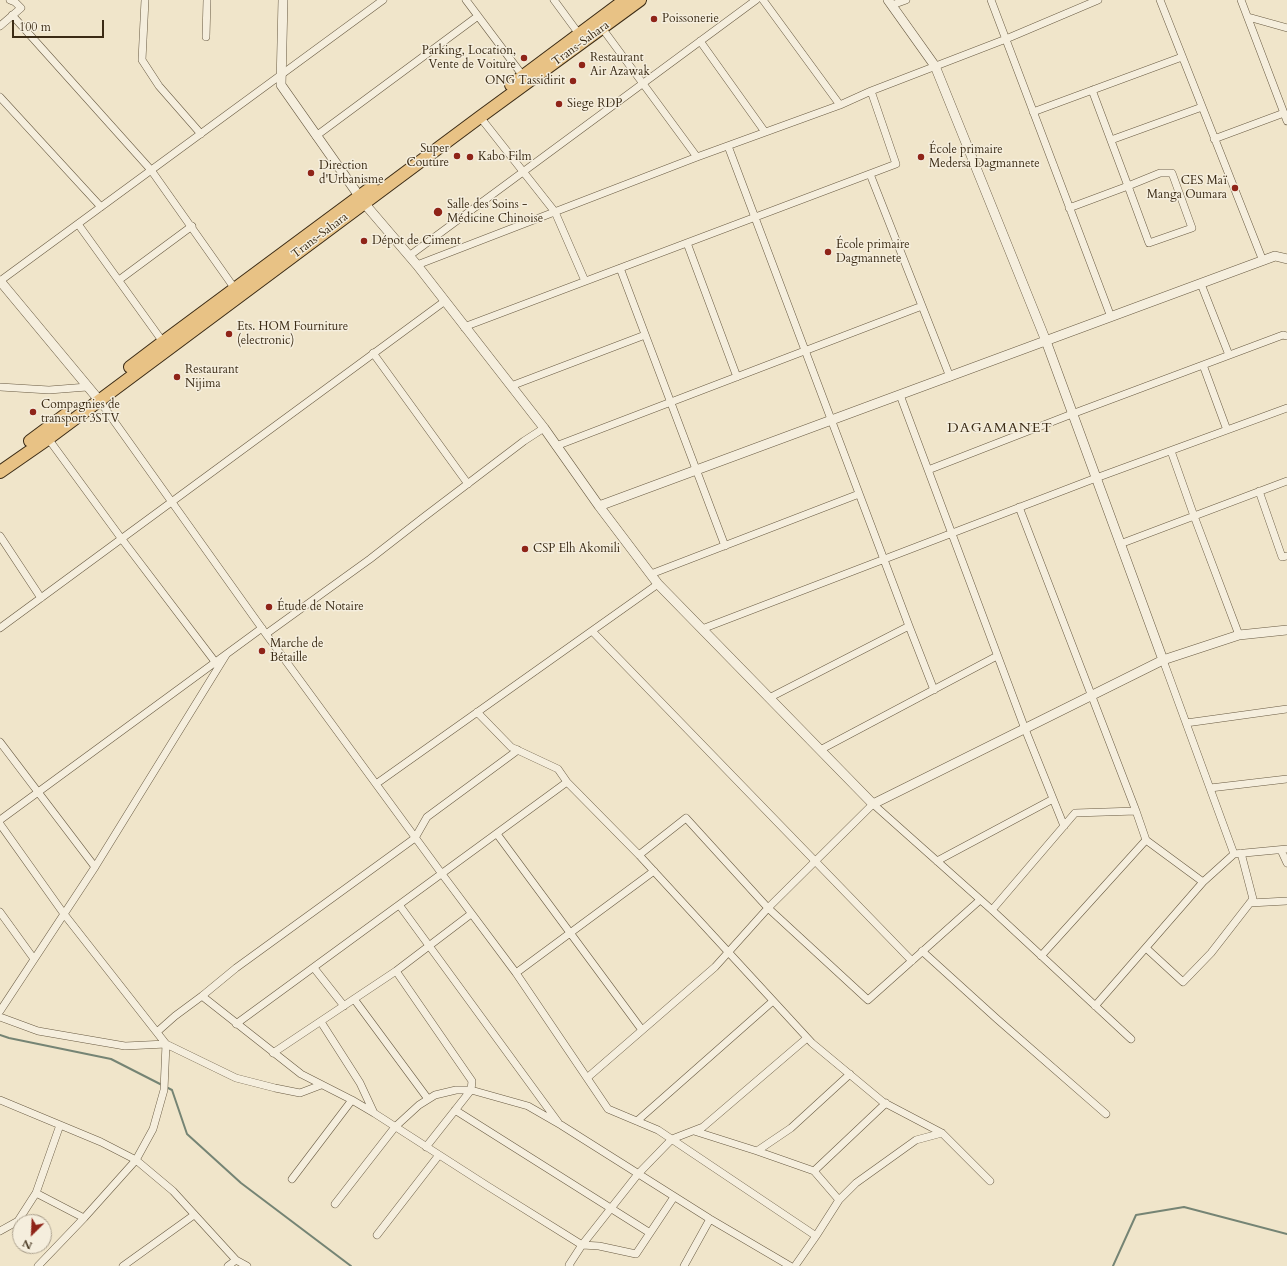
<!DOCTYPE html>
<meta charset="utf-8">
<style>
body{margin:0}
#map{position:relative;width:1287px;height:1266px;overflow:hidden;background:#f0e5ca;font-family:Cardo,serif}
canvas{display:block}
.north{position:absolute;left:12px;top:1214px;width:40px;height:40px;box-sizing:border-box;background:#f5eedd;border:1px solid #aba08d;border-radius:50%;rotate:204deg;font-size:11px;font-weight:700;line-height:16px;text-align:center;color:#3b2b15}
.north::after{content:'';display:block;margin:auto;width:14px;height:18px;background:#8f2418;clip-path:polygon(50% 0,100% 100%,50% 72%,0 100%)}
.scale{position:absolute;left:12px;top:20px;width:92px;height:18px;box-sizing:border-box;border:2px solid #3b2b15;border-top:0;padding-left:5px;font-size:12px;line-height:14px;white-space:nowrap;color:#3b2b15;-webkit-text-stroke:3px #f5eedd;paint-order:stroke}
</style>
<div id="map">
<canvas width="1287" height="1266"></canvas>
<div class="north">N</div>
<div class="scale">100 m</div>
</div>
<script>
const g = document.querySelector('canvas').getContext('2d');
g.lineJoin = 'round';
const toPath = rows => new Path2D(rows.map(r => 'M' + r).join(''));
function trace(path, color, width, dash) { g.strokeStyle = color; g.lineWidth = width; g.lineCap = dash ? 'butt' : 'round'; g.setLineDash(dash || []); g.stroke(path); }
function write(font, color, halo, rows, align = 'center') {
  g.font = font + ' Cardo,serif'; g.lineWidth = 3; g.setLineDash([]); g.textBaseline = 'middle'; g.strokeStyle = halo; g.fillStyle = color; for (const [text, x, y, turn = 0] of rows) {
    g.save(); g.translate(x, y); g.rotate((+turn || 0) * Math.PI / 180); g.textAlign = isNaN(turn) ? turn : align; if (halo) g.strokeText(text, 0, 0); g.fillText(text, 0, 0); g.restore();
  }
}
trace(toPath([
 [0,1035,9,1038,111,1059,162,1085],
 [166,1087,172,1090,187,1134,241,1183,351,1266],
 [1113,1266,1136,1215,1184,1207,1287,1234]
]), '#758474', 2);
const minor = toPath([
 [145,0,142,60,159,86,201,134],
 [466,0,523,76],
 [554,0,579,34],
 [763,0,840,105],
 [991,0,1111,317],
 [1160,0,1263,261],
 [1241,0,1287,121],
 [892,5,906,0],
 [12,15,151,170,235,289],
 [1248,17,1287,28],
 [0,26,21,8,15,2,10,0],
 [602,28,697,157],
 [206,37,207,0],
 [700,41,765,132],
 [0,97,101,207],
 [1033,112,1182,57],
 [480,117,555,212,585,281],
 [316,136,478,16],
 [1214,139,1284,113],
 [1111,140,1202,107],
 [728,146,909,626,934,690],
 [870,174,950,377],
 [1069,208,1128,186,1160,173,1172,173,1192,228,1149,243,1128,186,1092,90],
 [78,224,163,342],
 [687,243,737,377],
 [409,256,756,0],
 [417,265,697,157,840,105,871,91,1006,39,1098,0],
 [620,268,725,546],
 [119,280,192,226],
 [0,281,383,0],
 [1201,284,1229,355],
 [464,327,896,164,871,91],
 [373,353,468,484],
 [1203,365,1227,430],
 [511,386,645,335],
 [0,387,49,390,87,387],
 [900,395,1025,729,1064,826],
 [99,400,266,634,442,874,516,973,608,1109,658,1130,816,1236],
 [47,437,121,538,216,663],
 [556,446,922,306],
 [1171,451,1194,516,1239,635],
 [928,470,1072,414,1283,335,1287,336],
 [1259,491,1282,557,1287,556],
 [1019,507,1136,811,1146,840,1203,882],
 [0,536,41,598],
 [1120,544,1287,481],
 [651,574,859,494],
 [0,628,445,301],
 [702,629,1096,478,1287,408],
 [592,631,912,961],
 [266,634,370,559,424,517,524,441,544,428],
 [1163,660,1234,854],
 [769,698,909,626],
 [477,712,511,747,558,769,567,782,639,855,812,1043,883,1102,942,1133,990,1181],
 [1186,723,1287,709],
 [0,742,95,867],
 [820,750,997,656],
 [376,784,658,584],
 [1210,788,1287,779],
 [0,820,262,628],
 [0,824,64,914,166,1044,164,1090,153,1129,136,1160,84,1218,38,1266],
 [497,834,642,1030],
 [1281,850,1287,863],
 [639,855,686,818,768,908,868,1000,980,900],
 [937,861,1053,799],
 [1250,903,1287,901],
 [400,906,558,1122],
 [992,910,1075,813,1136,811],
 [0,912,34,959],
 [1146,948,1183,982,1211,953,1253,899,1241,853],
 [922,951,997,1019,1106,1114],
 [1041,956,1146,840],
 [314,968,344,1006],
 [396,971,472,1081,471,1090,426,1147],
 [516,973,654,871],
 [202,996,301,1074,352,1100,374,1113,486,1185,582,1245,599,1246,636,1254,674,1197],
 [354,999,428,1099],
 [1095,1006,1203,882,1234,854,1287,849],
 [0,1011,95,867,226,655],
 [0,1017,38,1031,125,1046,166,1044,236,1078,275,1088,300,1093,321,1085],
 [321,1022,360,1083,374,1113],
 [236,1024,567,782],
 [157,1032,175,1016,202,996,236,968,415,838,427,817,518,750],
 [273,1053,396,971,471,914],
 [587,1078,715,967,768,908,873,804,992,910,1131,1039],
 [0,1100,101,1142,136,1160,173,1191,236,1260,247,1266],
 [455,1110,650,1233],
 [637,1121,773,1001],
 [694,1131,757,1151,791,1128,850,1074],
 [757,1151,814,1171,886,1103],
 [814,1171,839,1200],
 [292,1179,352,1100],
 [36,1193,60,1125],
 [335,1204,395,1127,419,1105,435,1095,456,1090,471,1090,528,1106,561,1125,710,1219,790,1266],
 [0,1231,18,1221,36,1193,84,1218],
 [377,1235,439,1155],
 [123,1266,194,1215],
 [228,1266,236,1260],
 [570,1266,569,1265,582,1245,638,1174,672,1139,703,1127,807,1038],
 [684,1266,710,1219],
 [795,1266,816,1236,839,1200,856,1183,916,1140,942,1133]
]);
const tertiary = toPath([
 [283,0,281,85,364,203,417,265,544,428,599,506,658,584,873,804,1163,660,1239,635,1287,630],
 [888,0,935,66,1046,341,1163,660],
 [0,281,99,400],
 [599,506,1275,256,1287,259]
]);
const primary = toPath([
 [511,85,625,0],
 [130,367,163,342,372,187],
 [30,441,65,415],
 [0,472,49,438,480,117,640,0]
]);
trace(minor, '#685a42', 8);
trace(tertiary, '#685a42', 10);
trace(primary, '#3b2b15', 14);
trace(minor, '#f5eedd', 7);
trace(tertiary, '#f5eedd', 9);
trace(primary, '#e8c285', 12);
for (const [x, y, r, color] of [
 [654,19,4,"#8f2418"],
 [524,58,4,"#8f2418"],
 [582,65,4,"#8f2418"],
 [573,81,4,"#8f2418"],
 [559,104,4,"#8f2418"],
 [457,156,4,"#8f2418"],
 [470,157,4,"#8f2418"],
 [921,157,4,"#8f2418"],
 [311,173,4,"#8f2418"],
 [1235,188,4,"#8f2418"],
 [438,212,5,"#8f2418"],
 [364,241,4,"#8f2418"],
 [828,252,4,"#8f2418"],
 [229,334,4,"#8f2418"],
 [177,377,4,"#8f2418"],
 [33,412,4,"#8f2418"],
 [525,549,4,"#8f2418"],
 [269,607,4,"#8f2418"],
 [262,651,4,"#8f2418"]
]) { const dot = new Path2D(); dot.arc(x, y, r, 0, 2 * Math.PI); g.fillStyle = color; g.fill(dot); trace(dot, '#f5eedd', 1.5); }
write('12px', '#3b2b15', '#f5eedd', [
 ["Poissonerie",662,19],
 ["Parking, Location,",516,51,"right"],
 ["Vente de Voiture",516,65,"right"],
 ["Restaurant",590,58],
 ["Air Azawak",590,72],
 ["ONG Tassidirit",565,81,"right"],
 ["Siege RDP",567,104],
 ["Super",449,149,"right"],
 ["Couture",449,163,"right"],
 ["École primaire",929,150],
 ["Medersa Dagmannete",929,164],
 ["Kabo Film",478,157],
 ["Direction",319,166],
 ["d'Urbanisme",319,180],
 ["CES Maï",1227,181,"right"],
 ["Manga Oumara",1227,195,"right"],
 ["Salle des Soins -",447,205],
 ["Médicine Chinoise",447,219],
 ["Dépot de Ciment",372,241],
 ["École primaire",836,245],
 ["Dagmannete",836,259],
 ["Ets. HOM Fourniture",237,327],
 ["(electronic)",237,341],
 ["Restaurant",185,370],
 ["Nijima",185,384],
 ["Compagnies de",41,405],
 ["transport 3STV",41,419],
 ["CSP Elh Akomili",533,549],
 ["Étude de Notaire",277,607],
 ["Marche de",270,644],
 ["Bétaille",270,658]
], 'left');
write('12px', '#3b2b15', '#f5eedd', [
 ["Trans-Sahara",581,44,-36],
 ["Trans-Sahara",320,236,-37]
]);
g.letterSpacing = '1px';
write('14px', '#3b2b15', '#f5eedd', [
 ["DAGAMANET",1000,429]
]);
g.letterSpacing = '0px';
</script>
